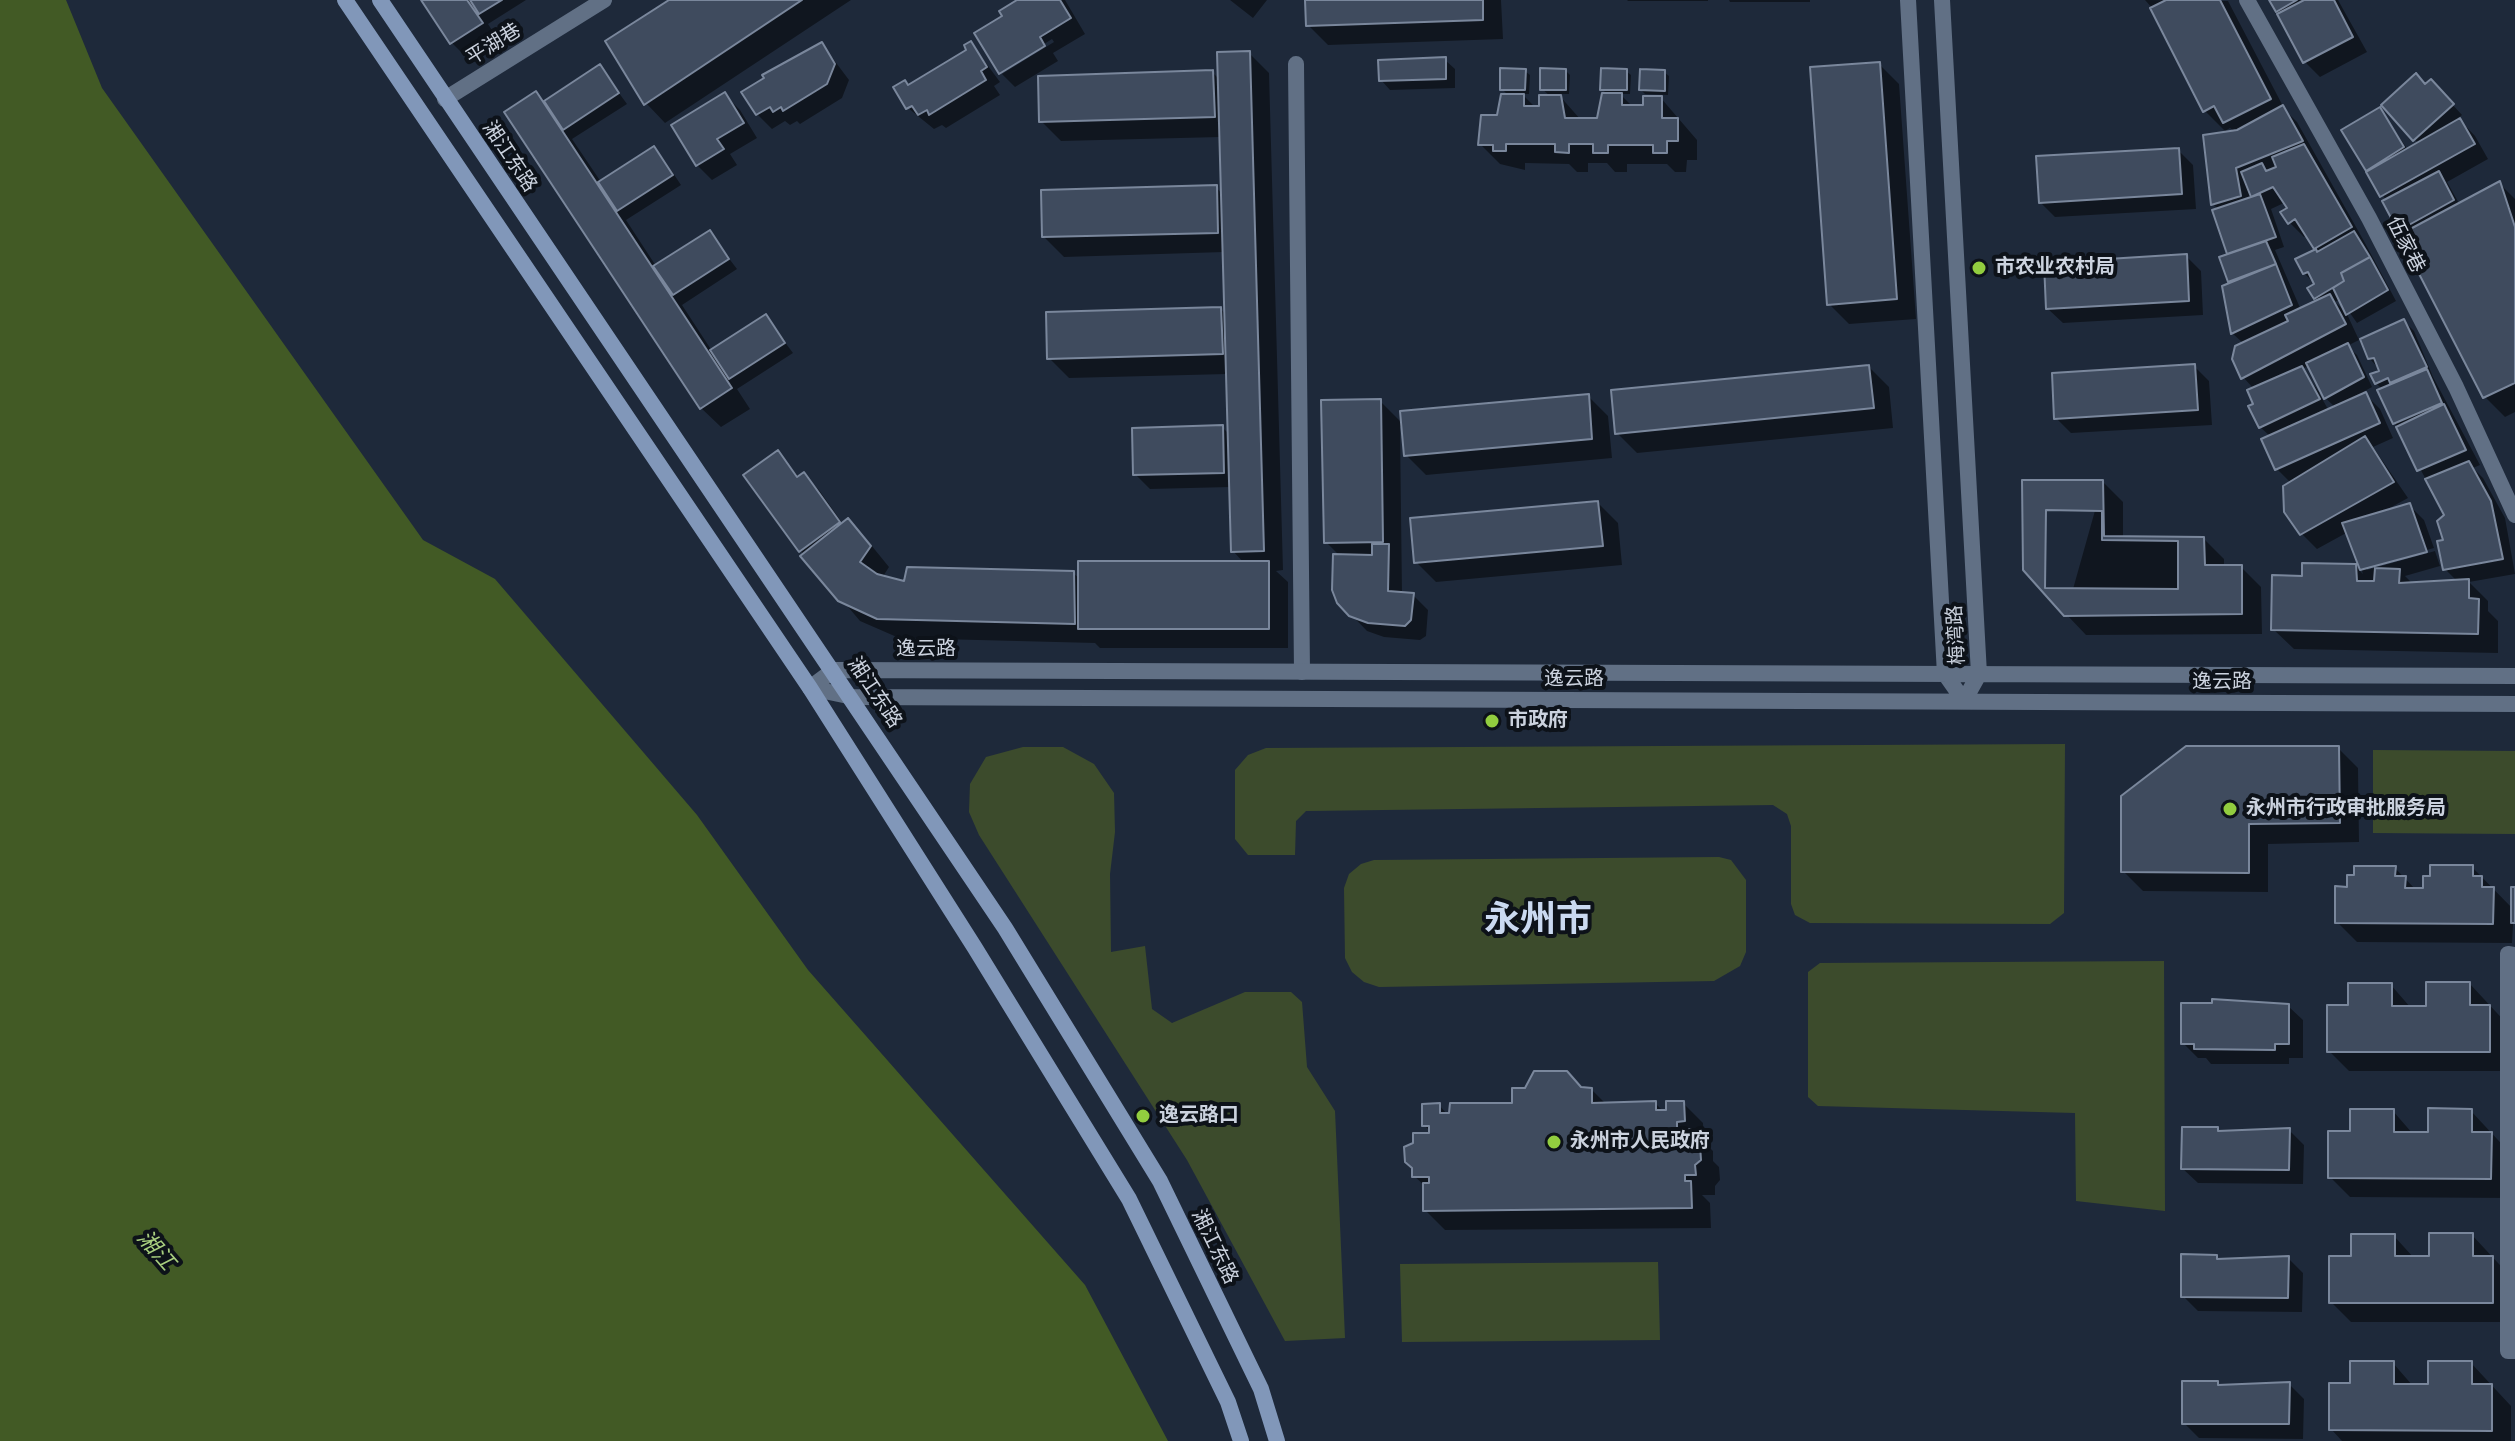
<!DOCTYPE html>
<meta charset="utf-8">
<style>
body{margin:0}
canvas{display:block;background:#1e293a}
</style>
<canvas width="2515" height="1441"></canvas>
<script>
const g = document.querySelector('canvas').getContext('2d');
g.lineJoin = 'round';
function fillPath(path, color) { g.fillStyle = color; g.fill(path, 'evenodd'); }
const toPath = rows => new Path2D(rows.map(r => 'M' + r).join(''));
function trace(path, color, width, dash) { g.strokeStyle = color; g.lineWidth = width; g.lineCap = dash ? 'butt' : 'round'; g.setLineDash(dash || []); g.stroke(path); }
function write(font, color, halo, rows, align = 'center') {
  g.font = font + ' "Times New Roman","Noto Sans SC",serif'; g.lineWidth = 8; g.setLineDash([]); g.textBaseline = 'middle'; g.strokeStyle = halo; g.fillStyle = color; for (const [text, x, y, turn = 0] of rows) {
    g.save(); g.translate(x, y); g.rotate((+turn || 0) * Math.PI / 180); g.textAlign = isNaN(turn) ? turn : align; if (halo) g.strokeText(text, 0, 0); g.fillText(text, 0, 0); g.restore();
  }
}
fillPath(toPath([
 [2065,744,2064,913,2050,924,1810,923,1795,915,1791,904,1791,826,1787,814,1773,805,1306,811,1296,821,1295,855,1248,855,1235,839,1235,770,1248,755,1266,748],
 [1023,747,1063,747,1094,764,1114,793,1115,832,1110,874,1111,952,1145,946,1152,1009,1172,1023,1245,992,1291,992,1302,1002,1307,1067,1335,1111,1345,1338,1285,1341,1187,1160,979,835,969,812,970,784,986,757],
 [2373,750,2515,751,2515,834,2373,833],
 [1719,857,1731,860,1746,880,1746,952,1740,966,1714,981,1379,987,1364,982,1352,972,1345,958,1344,888,1349,874,1361,864,1374,860],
 [2164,961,2165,1211,2076,1201,2075,1113,1818,1106,1808,1097,1808,972,1820,963],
 [1658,1262,1660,1340,1402,1342,1400,1264]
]), '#3c4b2c');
fillPath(toPath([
 [0,0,66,0,102,88,423,540,495,579,697,815,808,970,1085,1285,1168,1441,0,1441]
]), '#425a25');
fillPath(toPath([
 [424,0,526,0,488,24,501,44,472,63,452,43],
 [673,0,851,0,665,123,646,103],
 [1021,0,1065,0,1085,34,1053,53,1058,61,1015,87,1002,74,1054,42,1052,39,1000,72,1005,17],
 [1230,0,1267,0,1253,18],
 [1307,0,1501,0,1503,39,1328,45,1308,25],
 [1627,0,1708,0,1708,1,1628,1],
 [1729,0,1810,0,1810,2,1730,2],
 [2145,0,2228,1,2285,110,2297,122,2365,243,2396,301,2357,323,2340,299,2335,302,2346,312,2359,340,2347,346,2357,355,2372,387,2363,392,2380,409,2393,438,2373,447,2408,498,2386,510,2409,505,2424,520,2434,548,2367,566,2367,570,2435,551,2440,566,2405,576,2413,584,2458,582,2445,569,2446,516,2395,423,2383,390,2376,383,2382,372,2369,358,2404,321,2414,331,2433,377,2480,465,2473,468,2483,478,2505,518,2515,574,2469,582,2488,601,2488,611,2498,621,2498,653,2294,649,2273,629,2304,578,2355,566,2363,574,2348,532,2317,549,2302,534,2292,484,2277,469,2271,437,2260,427,2254,389,2243,377,2244,344,2232,333,2230,256,2215,212,2219,210,2213,204,2235,132,2230,128,2225,131,2205,111,2153,9],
 [2286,202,2290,208,2289,222,2304,237,2307,235,2318,251,2298,260,2304,273,2317,286,2315,298,2319,301,2301,310,2275,250,2284,247,2271,209],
 [2310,365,2322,391,2319,392,2302,369],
 [2319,393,2320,393,2336,408,2329,411],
 [2271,0,2338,0,2367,52,2320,77,2305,62],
 [971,43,1000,82,994,86,1000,95,946,128,942,125,934,129,908,108,909,87,969,50],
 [822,44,849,80,842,98,800,124,797,121,790,125,785,121,772,129,757,114],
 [1249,53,1269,73,1283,570,1276,571,1288,582,1288,648,1100,648,1095,643,899,638,860,621,800,550,777,453,800,478,804,475,819,490,843,524,847,521,867,540,889,567,882,578,906,584,1073,573,1080,579,1244,563,1233,551,1231,487,1150,489,1135,474,1222,427,1230,435,1228,374,1069,378,1049,358,1221,309,1226,315,1225,252,1064,257,1044,237,1216,187,1223,195,1221,137,1061,141,1041,121,1212,72,1220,80],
 [1445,60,1455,69,1455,88,1390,90,1381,80],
 [1879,64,1899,84,1916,319,1849,324,1829,304],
 [600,67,627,104,572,139,601,182,654,148,663,158,681,185,626,220,656,266,709,232,737,269,682,305,712,351,766,317,793,353,737,389,750,409,721,427,701,408,536,93,545,103],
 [1525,71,1530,75,1529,94,1522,94,1536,108,1541,108,1550,96,1542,89,1566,71,1570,75,1569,94,1558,94,1581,120,1598,120,1608,95,1602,89,1626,71,1631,75,1630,94,1620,94,1633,107,1645,107,1660,97,1697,140,1697,160,1687,160,1686,172,1675,172,1667,164,1627,164,1627,172,1615,172,1607,163,1588,163,1588,172,1577,172,1569,164,1525,163,1525,170,1500,164,1480,144,1509,96,1502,89],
 [1664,72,1669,76,1668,95,1645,94,1641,90],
 [2426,86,2440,91,2462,115,2458,118,2475,136,2488,159,2447,182,2460,205,2500,184,2515,199,2515,412,2505,417,2485,397,2405,234,2368,169,2380,109,2408,150,2419,144,2383,105],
 [725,95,740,110,757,138,730,154,737,165,712,180,697,165],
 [2178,150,2193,165,2196,209,2055,217,2040,202],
 [2186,256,2201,271,2203,315,2063,323,2048,309],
 [2194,366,2209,381,2212,425,2071,433,2056,418],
 [1869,367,1889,387,1893,428,1637,453,1617,433],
 [1588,396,1608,416,1612,458,1426,475,1406,455,1403,426,1400,427,1402,594,1413,595,1428,610,1426,636,1420,640,1384,637,1367,631,1339,602,1340,556,1326,542,1380,401,1403,424],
 [2103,482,2123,502,2123,538,2204,539,2224,559,2224,567,2241,567,2261,587,2262,634,2086,635,2066,614],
 [1598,503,1618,523,1622,565,1436,582,1416,562],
 [2338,748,2358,768,2359,842,2268,844,2268,892,2143,891,2123,871],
 [2472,867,2513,909,2515,889,2512,943,2357,942,2337,922,2349,889,2395,868,2416,890,2425,890],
 [2470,984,2510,1027,2509,1071,2349,1071,2329,1051,2391,985,2411,1008,2428,1008],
 [2256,1001,2261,1006,2288,1006,2303,1020,2303,1058,2289,1058,2289,1064,2211,1064,2206,1058,2198,1058,2183,1043,2183,1005],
 [1583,1089,1592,1090,1607,1105,1655,1103,1664,1112,1683,1103,1703,1123,1704,1142,1713,1151,1713,1161,1719,1167,1720,1180,1715,1186,1715,1195,1702,1195,1710,1203,1711,1228,1445,1230,1425,1210,1425,1186,1414,1176,1434,1135,1424,1125,1439,1105,1448,1115],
 [2393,1111,2413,1134,2430,1134,2471,1111,2511,1154,2511,1198,2350,1197,2330,1177,2352,1133],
 [2184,1129,2260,1133,2289,1130,2304,1145,2303,1184,2198,1183,2183,1169],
 [2472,1235,2512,1278,2512,1322,2351,1322,2331,1302,2353,1258,2394,1236,2414,1258,2431,1258],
 [2216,1257,2220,1261,2288,1258,2303,1273,2302,1312,2198,1311,2183,1296],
 [2393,1363,2413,1386,2430,1386,2471,1363,2511,1406,2511,1441,2342,1441,2331,1429,2352,1385],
 [2217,1383,2221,1387,2289,1384,2304,1399,2303,1439,2199,1438,2184,1423]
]), '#0007');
const building = toPath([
 [421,0,467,0,483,23,450,44,421,0],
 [470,0,502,0,479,14,470,0],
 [669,0,802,0,644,105,605,41,669,0],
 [1017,0,1060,0,1071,18,1040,37,1045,46,999,74,974,33,1002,16,999,11,1017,0],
 [1305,0,1483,0,1483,20,1306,26,1305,0],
 [2166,0,2220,0,2271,99,2223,123,2214,106,2203,112,2150,8,2166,0],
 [2269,0,2297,0,2276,12,2269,0],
 [2304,0,2334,0,2353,37,2303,63,2277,14,2304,0],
 [971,41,987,67,981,71,986,80,929,115,927,110,918,115,912,106,906,109,893,87,905,80,908,85,966,50,964,45,971,41],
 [822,42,835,64,827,84,783,111,781,107,773,112,770,107,756,115,741,92,764,78,762,75,822,42],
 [1250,51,1264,551,1231,552,1217,52,1250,51],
 [1446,57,1446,79,1379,81,1378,60,1446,57],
 [1880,62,1897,299,1827,305,1810,67,1880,62],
 [600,64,619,93,563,130,544,101,600,64],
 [1500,68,1526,69,1525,90,1500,90,1500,68],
 [1540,68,1566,69,1566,90,1540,90,1540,68],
 [1601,68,1627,69,1627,90,1600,90,1601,68],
 [1640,69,1665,70,1665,91,1639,90,1640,69],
 [1213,70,1215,117,1039,122,1038,76,1213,70],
 [2416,73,2425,84,2431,79,2454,104,2413,141,2381,105,2416,73],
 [536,91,732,388,700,409,504,112,536,91],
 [725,92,744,123,717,139,724,149,696,166,671,125,725,92],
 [1602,93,1622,93,1622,105,1643,105,1643,96,1662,96,1662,118,1678,118,1678,141,1667,141,1667,153,1653,153,1653,145,1608,145,1608,153,1593,153,1593,144,1569,144,1569,153,1555,152,1555,144,1506,144,1506,151,1493,151,1493,145,1478,145,1481,115,1497,115,1501,94,1524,94,1524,106,1539,106,1539,95,1561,95,1565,118,1597,118,1602,93],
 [2283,105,2303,141,2236,168,2241,196,2211,205,2203,135,2237,130,2283,105],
 [2380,107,2404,147,2366,171,2341,130,2380,107],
 [2460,118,2475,144,2380,197,2366,172,2460,118],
 [2304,144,2352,227,2314,249,2295,219,2288,224,2280,212,2287,208,2273,187,2251,197,2241,172,2262,163,2266,171,2276,167,2272,157,2304,144],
 [654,146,673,175,617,211,598,182,654,146],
 [2179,148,2182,194,2039,203,2036,156,2179,148],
 [2439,171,2454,200,2398,231,2382,201,2439,171],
 [2500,181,2515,227,2515,383,2483,398,2399,235,2500,181],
 [1217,185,1218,233,1042,237,1041,190,1217,185],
 [2260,194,2276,237,2227,254,2212,210,2260,194],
 [710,230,729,259,673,295,653,266,710,230],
 [2354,231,2370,257,2341,273,2344,281,2314,299,2307,288,2314,284,2308,272,2303,274,2295,259,2316,249,2317,252,2354,231],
 [2266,241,2276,264,2228,282,2219,257,2266,241],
 [2187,254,2189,301,2046,309,2044,263,2187,254],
 [2370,257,2388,290,2346,315,2333,288,2344,281,2341,273,2370,257],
 [2276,264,2292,305,2231,334,2222,286,2276,264],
 [2330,294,2346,324,2241,379,2232,359,2235,346,2288,321,2285,315,2330,294],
 [1221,307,1223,354,1047,359,1046,312,1221,307],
 [766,314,785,343,729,379,710,350,766,314],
 [2404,319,2427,367,2390,383,2388,378,2375,384,2370,374,2379,371,2374,358,2368,359,2360,339,2404,319],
 [2348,343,2364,377,2324,399,2306,363,2348,343],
 [2195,364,2198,410,2054,419,2052,373,2195,364],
 [1869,365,1874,408,1615,434,1611,390,1869,365],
 [2302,366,2320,399,2259,428,2248,406,2253,404,2247,390,2302,366],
 [2427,369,2442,403,2393,424,2377,390,2427,369],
 [2366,392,2380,423,2275,470,2261,439,2366,392],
 [1589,394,1592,439,1404,456,1400,411,1589,394],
 [1381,399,1383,542,1324,543,1321,400,1381,399],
 [2444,404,2466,450,2417,471,2396,427,2444,404],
 [1223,425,1224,473,1133,475,1132,428,1223,425],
 [2365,436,2394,482,2300,535,2284,512,2283,486,2365,436],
 [778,450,797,477,804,472,840,522,799,552,743,475,778,450],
 [2469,461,2491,501,2503,559,2443,570,2437,541,2443,540,2437,521,2444,515,2425,479,2469,461],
 [2022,480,2103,480,2104,536,2204,537,2205,565,2242,565,2242,614,2064,616,2023,570,2022,480],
 [1598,501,1603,546,1414,563,1410,518,1598,501],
 [2410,503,2427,552,2360,570,2342,523,2410,503],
 [2046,510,2102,511,2102,540,2178,541,2178,589,2045,588,2046,510],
 [848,518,871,546,860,562,877,574,904,581,907,567,1074,571,1075,624,877,619,838,601,800,556,848,518],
 [1372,544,1389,544,1388,591,1414,593,1411,620,1405,626,1368,623,1349,616,1337,603,1332,590,1333,554,1372,555,1372,544],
 [1078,561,1269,561,1269,629,1078,629,1078,561],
 [2302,563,2356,564,2357,581,2374,581,2375,568,2400,569,2399,583,2469,579,2469,598,2479,599,2478,634,2271,630,2272,575,2302,576,2302,563],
 [2186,746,2339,746,2340,823,2249,824,2249,873,2121,872,2121,796,2186,746],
 [2430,865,2473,865,2473,876,2482,876,2482,887,2494,887,2493,924,2335,923,2335,886,2347,887,2347,875,2354,875,2354,866,2396,866,2395,876,2406,876,2405,888,2423,888,2423,876,2430,876,2430,865],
 [2511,887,2515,887,2515,923,2511,923,2511,887],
 [2426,982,2470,982,2470,1005,2490,1005,2490,1052,2327,1052,2327,1005,2348,1005,2348,983,2392,983,2392,1006,2426,1006,2426,982],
 [2212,999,2289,1004,2289,1044,2275,1044,2275,1050,2194,1049,2194,1044,2181,1044,2181,1003,2212,1003,2212,999],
 [1534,1071,1567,1071,1581,1087,1592,1088,1592,1103,1656,1101,1656,1110,1666,1110,1666,1101,1684,1101,1685,1121,1677,1122,1677,1129,1694,1129,1694,1141,1700,1145,1701,1160,1695,1165,1696,1175,1685,1175,1685,1181,1691,1181,1692,1208,1423,1211,1423,1183,1429,1183,1429,1177,1412,1177,1412,1168,1405,1162,1404,1147,1413,1143,1413,1133,1429,1133,1429,1126,1422,1126,1422,1104,1440,1103,1440,1113,1449,1113,1450,1103,1512,1103,1512,1088,1525,1088,1534,1071],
 [2428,1108,2472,1109,2472,1132,2492,1132,2491,1179,2328,1178,2328,1131,2350,1131,2350,1109,2394,1109,2394,1132,2428,1132,2428,1108],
 [2182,1127,2218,1127,2218,1131,2290,1128,2289,1170,2181,1169,2182,1127],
 [2429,1233,2473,1233,2473,1256,2493,1256,2493,1303,2329,1303,2329,1256,2351,1256,2351,1234,2395,1234,2395,1256,2429,1256,2429,1233],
 [2181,1254,2217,1255,2217,1259,2289,1256,2288,1298,2181,1297,2181,1254],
 [2350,1361,2394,1361,2394,1384,2428,1384,2428,1361,2472,1361,2472,1384,2492,1384,2492,1431,2329,1430,2329,1383,2350,1383,2350,1361],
 [2182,1381,2218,1381,2218,1385,2290,1382,2289,1424,2182,1424,2182,1381]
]);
fillPath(building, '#3f4b5e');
trace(building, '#7a879c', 2);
trace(toPath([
 [2247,0,2369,218,2456,387,2515,515],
 [1296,64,1302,672],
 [445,99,604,0],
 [2515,955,2508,954,2508,1351,2515,1351]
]), '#617085', 16);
trace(toPath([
 [1908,0,1945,674,1964,701],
 [1942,0,1979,674,1964,701],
 [810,688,834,670,2515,676],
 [810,688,853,697,2515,704]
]), '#617085', 16);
trace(toPath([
 [345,0,810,688,975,948,1129,1199,1228,1402,1241,1441],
 [380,0,1005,928,1160,1181,1261,1389,1277,1441]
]), '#8197b9', 16);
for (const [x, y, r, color] of [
 [1979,268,8,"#92cd3f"],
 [1492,721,8,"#92cd3f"],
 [2230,809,8,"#92cd3f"],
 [1143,1116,8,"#92cd3f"],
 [1554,1142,8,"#92cd3f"]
]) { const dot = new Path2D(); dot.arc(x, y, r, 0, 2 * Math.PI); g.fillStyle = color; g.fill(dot); trace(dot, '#0d1219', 3); }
write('20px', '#cbd2de', '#0d1219', [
 ["平湖巷",494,45,-32],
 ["湘江东路",509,157,56],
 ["伍家巷",2405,245,63],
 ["梅湾路",1957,635,-93],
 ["逸云路",926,650],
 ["逸云路",1574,680],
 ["逸云路",2222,683],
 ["湘江东路",874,693,56],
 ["湘江东路",1214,1247,64]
]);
write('bold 20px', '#cbd2de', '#0d1219', [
 ["市农业农村局",1995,268],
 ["市政府",1508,721],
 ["永州市行政审批服务局",2246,809],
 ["逸云路口",1159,1116],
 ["永州市人民政府",1570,1142]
], 'left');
write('italic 22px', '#a9cf7f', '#0d1219', [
 ["湘江",155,1251,49]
]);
write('bold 36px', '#cad9f0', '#0d1219', [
 ["永州市",1538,922]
]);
</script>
